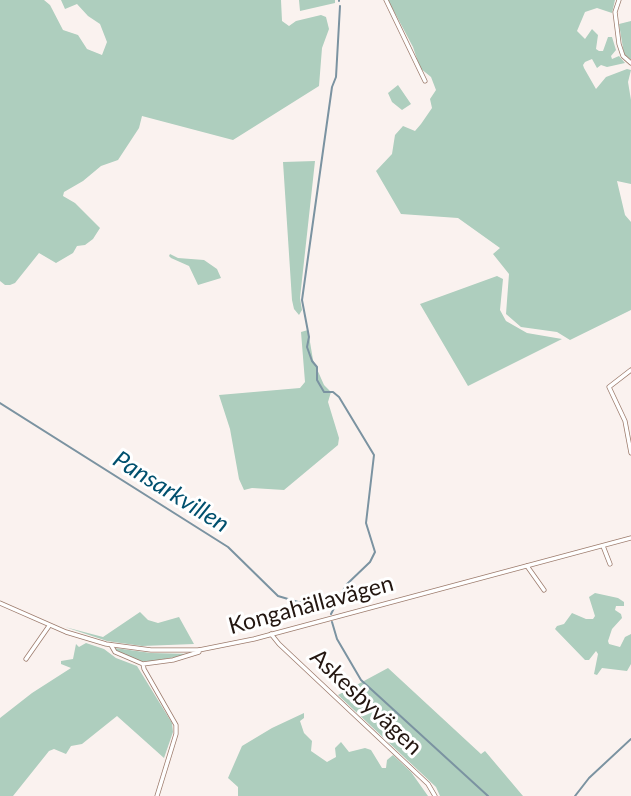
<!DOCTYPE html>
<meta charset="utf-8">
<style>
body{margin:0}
canvas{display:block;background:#faf2ef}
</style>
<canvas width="631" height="796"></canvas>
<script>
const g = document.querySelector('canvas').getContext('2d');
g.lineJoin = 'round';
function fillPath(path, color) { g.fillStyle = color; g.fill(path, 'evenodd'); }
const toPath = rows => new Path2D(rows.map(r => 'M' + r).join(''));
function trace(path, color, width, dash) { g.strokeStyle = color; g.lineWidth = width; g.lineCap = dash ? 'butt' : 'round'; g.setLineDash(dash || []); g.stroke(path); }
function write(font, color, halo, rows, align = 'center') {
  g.font = font + ' Lato,sans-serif'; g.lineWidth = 6; g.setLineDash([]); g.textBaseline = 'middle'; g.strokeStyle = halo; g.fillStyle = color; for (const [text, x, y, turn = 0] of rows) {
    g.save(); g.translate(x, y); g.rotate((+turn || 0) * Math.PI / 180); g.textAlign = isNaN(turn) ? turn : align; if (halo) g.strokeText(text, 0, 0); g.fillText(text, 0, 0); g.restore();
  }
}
fillPath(toPath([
 [0,0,44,0,50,5,63,30,78,35,87,49,102,55,107,42,100,24,88,16,77,4,65,9,61,0,281,0,282,21,289,26,296,21,321,15,326,17,329,29,322,48,319,86,233,140,142,116,139,128,118,160,101,166,83,181,64,192,63,196,75,203,100,228,93,239,85,245,77,246,73,253,56,263,39,253,15,283,10,285,5,285,0,281],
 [299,0,335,0,335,3,300,11],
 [388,0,615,0,612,13,597,8,585,12,577,31,585,39,592,29,598,35,596,49,599,51,603,51,608,37,612,37,616,50,611,56,612,59,619,56,625,63,607,67,601,65,597,68,592,59,585,62,583,65,584,68,596,89,606,77,627,69,631,70,628,82,631,100,631,184,617,181,625,215,631,222,631,310,570,340,557,332,521,327,506,314,509,274,493,254,500,248,458,218,401,214,376,171,392,154,395,135,403,126,415,131,421,124,432,108,430,99,436,90,431,77,420,68,413,47],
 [631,21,631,60,624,54,619,24],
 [398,85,411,104,402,110,392,102,388,93],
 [315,161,300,298,302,310,299,315,294,309,292,300,283,162],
 [170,254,178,258,204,260,217,269,221,278,198,285,189,266,171,258,169,256],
 [497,276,503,279,500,310,506,321,527,333,562,339,468,386,420,304],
 [308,330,313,360,324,385,331,392,328,402,339,438,338,445,284,490,252,488,244,490,239,479,230,429,219,395,300,388,305,382,301,332],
 [595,593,618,598,624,602,624,606,616,606,615,610,621,614,622,618,612,629,608,641,609,644,620,647,625,637,631,634,631,664,627,671,602,668,597,675,594,674,598,654,596,651,589,660,585,660,555,629,557,626,564,624,572,613,586,619,593,619,595,616,589,597],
 [140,612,148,620,158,623,179,617,194,644,142,646,107,641,65,627,103,637],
 [86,643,104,649,116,658,137,666,172,723,173,732,164,758,117,716,82,744,71,746,66,754,54,749,49,751,13,796,0,796,0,718,32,693,71,668,61,664,61,661,73,659,76,644,79,647],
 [115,648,151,653,192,654,148,662,139,661,116,651],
 [388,668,481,754,485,751,523,796,440,796,436,787,338,695],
 [304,713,304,718,300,721,304,733,312,741,311,751,327,762,336,757,335,748,341,742,349,752,365,748,371,750,382,768,386,768,387,760,393,755,411,772,428,796,238,796,238,787,228,778,242,746,272,728]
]), '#aecebe');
trace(toPath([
 [339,0,339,1],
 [0,403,228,547,278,596,298,602,323,604],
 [331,614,346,585,370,562,375,552,366,523,374,455,339,397,333,392,324,392,317,380,317,367,312,361,307,347,309,337,302,300,332,87,336,77,340,6],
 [332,622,337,639,361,680,488,796],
 [575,796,589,778,631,739]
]), '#7b93a1', 2);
const minor = toPath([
 [386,0,425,81],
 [619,0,615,12,619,44,623,56,631,63],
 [631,370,609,387,625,421,631,453],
 [603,546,610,564],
 [527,566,544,590],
 [271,634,279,644,428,784,435,796],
 [111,645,115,652,143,664,173,660,199,652,199,650],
 [26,659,49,626],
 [143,664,144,669,176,725,176,734,157,796]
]);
const tertiary = toPath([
 [0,603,66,632,106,644,151,650,199,650,254,639,631,538]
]);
trace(minor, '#9d7c6d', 5);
trace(tertiary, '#9d7c6d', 5);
trace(minor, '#fff', 3.5);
trace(tertiary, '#fff', 3.5);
write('23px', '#231610', '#fff', [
 ["Kongahällavägen",311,605,-15],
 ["Askesbyvägen",366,702,43]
]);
write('italic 24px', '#00506e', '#fff', [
 ["Pansarkvillen",171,492,32]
]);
</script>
